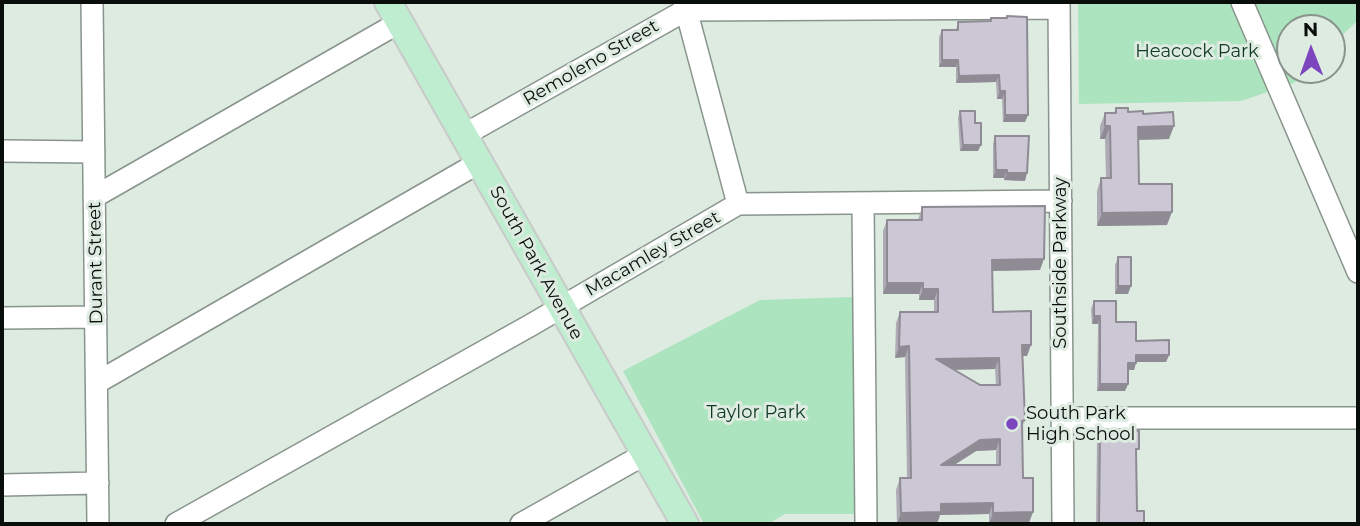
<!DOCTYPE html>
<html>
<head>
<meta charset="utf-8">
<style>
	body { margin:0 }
	#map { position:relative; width:1360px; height:526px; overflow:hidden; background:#ddebe1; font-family:Montserrat,sans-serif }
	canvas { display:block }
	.frame { position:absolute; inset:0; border:4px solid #0a0e0b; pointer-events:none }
	.north { position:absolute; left:1276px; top:14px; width:70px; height:70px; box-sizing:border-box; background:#ddebe1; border:2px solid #89938b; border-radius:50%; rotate:359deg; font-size:19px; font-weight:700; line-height:28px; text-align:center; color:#0a0e0b }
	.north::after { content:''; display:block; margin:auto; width:24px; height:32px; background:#7c47be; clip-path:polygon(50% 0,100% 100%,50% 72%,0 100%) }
</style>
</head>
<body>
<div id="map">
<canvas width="1360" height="526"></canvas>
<div class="frame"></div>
<div class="north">N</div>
</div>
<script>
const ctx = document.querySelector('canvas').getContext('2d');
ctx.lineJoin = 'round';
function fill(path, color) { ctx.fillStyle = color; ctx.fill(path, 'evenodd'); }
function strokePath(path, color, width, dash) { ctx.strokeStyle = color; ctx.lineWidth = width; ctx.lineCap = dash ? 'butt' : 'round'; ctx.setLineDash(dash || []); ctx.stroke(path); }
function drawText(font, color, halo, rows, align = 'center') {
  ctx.font = font + ' Montserrat,sans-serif'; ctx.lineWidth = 6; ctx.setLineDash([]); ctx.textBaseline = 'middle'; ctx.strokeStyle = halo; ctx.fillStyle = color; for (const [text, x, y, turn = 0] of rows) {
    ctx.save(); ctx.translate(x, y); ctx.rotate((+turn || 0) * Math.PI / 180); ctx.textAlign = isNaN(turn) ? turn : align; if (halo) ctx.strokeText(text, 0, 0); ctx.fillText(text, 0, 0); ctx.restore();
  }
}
const green = new Path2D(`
	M1078,2H1358V20L1332,45V28H1290V70H1307L1294,83L1241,101L1079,104Z
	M853,297L854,514H785L768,524H704L623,371L760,300Z`);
const minor = new Path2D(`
	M92,2L98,524
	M684,2L738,204
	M1059,2L1063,524
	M1242,2L1358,272
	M464,135L686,10L1059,8
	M2,151L94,152
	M94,197L400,22
	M863,203L866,524
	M2,318L96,317
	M98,382L480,162
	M1062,418H1358
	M2,485L98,483
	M176,524L531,325L738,204L1061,201
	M521,524L645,454`);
const major = new Path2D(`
	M388,2L685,524`);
const wall = new Path2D(`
	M1007,16L1028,115L1025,122H1003L1002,99H997L996,82L956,83V67H939V37L942,30H956L958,22L990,21L991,18H1006Z
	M1116,108L1143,114L1169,139L1138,140L1139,184L1167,225L1097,226V191L1101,178H1106L1105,139H1100V126L1105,113H1114Z
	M960,111L975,123L978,151H960L958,118Z
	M995,136L1025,181L1004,180V178H993V144Z
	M922,207L1040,270L992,271L993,312L1027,356H1022L1025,420L1022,427L1023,478L1029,523L989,524V514L940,515L937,524H897L896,490L900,478H907L905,357L895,358L896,323L900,312H934V300H919V294H883V231L887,220H918ZM995,369L996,385H980L955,370ZM996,450V465H954L976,451Z
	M1118,257L1128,294H1115V265Z
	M1094,301L1136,341L1169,355L1166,362H1136L1134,370H1128V384L1125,391H1097L1098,324H1092L1091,309Z
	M1100,431L1136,458L1137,511L1144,524H1096L1097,440Z`);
const shadedWall = new Path2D(`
	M942,60H958L956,67H939Z
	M999,75L996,82L956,83L959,76Z
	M1000,91H1005L1002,99H997Z
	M1005,115H1028L1025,122H1003Z
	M1105,126H1110L1105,139H1100Z
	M1174,126L1169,139L1133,140L1138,127Z
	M963,145H981L978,151H960Z
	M996,170H1007L1004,178H993Z
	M1007,173H1027L1025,181L1004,180Z
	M1172,212L1167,225L1097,226L1102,213Z
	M1044,259L1040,270L988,271L992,260Z
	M887,283H923L919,294H883Z
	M1118,286H1131L1128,294H1115Z
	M923,289H938L934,300H919Z
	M1094,316H1100L1098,324H1092Z
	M1022,345H1031L1027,356H1018Z
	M909,346L905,357L895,358L899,347Z
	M1136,355H1169L1166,362H1134Z
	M999,358L995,369L932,370L936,359Z
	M1128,363H1136L1134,370H1125Z
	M1100,384H1128L1125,391H1097Z
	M1000,439L996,450L976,451L937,476L941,465L980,440Z
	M993,503L989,514L940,515L937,524H897L901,513L941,504Z
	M1033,512L1029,523L989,524L993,513Z`);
const building = new Path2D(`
	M1007,16L1027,17L1028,115H1005V91H1000L999,75L959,76L958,60H942V30H958V22L991,21V18H1007Z
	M1116,108H1128V112L1143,111V114L1173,112L1174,126L1138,127L1139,184H1172V212L1102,213L1101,178H1111L1110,126H1105V113H1116Z
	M960,111H975V123H981V145H963Z
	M995,136H1029L1027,173H1007V170H996Z
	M1045,206L1044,259L992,260L993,312L1031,311V345H1022L1025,420L1022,421L1023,478H1033V512L993,513V503L941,504V512L901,513L900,478H911L909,346L899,347L900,312H938V289H923V283H887V220H922V207ZM999,358L1000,385H980L936,359ZM1000,439V465H941L980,440Z
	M1118,257H1131V286H1118Z
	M1094,301H1116V322H1136V341L1169,340V355H1136V363H1128V384H1100V316H1094Z
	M1127,429L1139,431V449H1136L1137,511H1144V524H1099L1100,431Z`);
const markers = [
	[1012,424,7,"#7c47be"]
];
const parkNames = [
	["Heacock Park",1197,52],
	["Taylor Park",756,413]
];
const streetNames = [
	["Remoleno Street",591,63,-30],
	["Macamley Street",653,254,-30],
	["Durant Street",96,263,-91],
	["South Park Avenue",536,263,61],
	["Southside Parkway",1061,263,-90]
];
const poiNames = [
	["South Park",1026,414],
	["High School",1026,435]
];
fill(green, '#ace4bf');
strokePath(minor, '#88948c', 24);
strokePath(major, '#c9cac9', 30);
strokePath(minor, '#fff', 21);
strokePath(major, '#bfedd0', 26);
fill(wall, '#afabb6');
fill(shadedWall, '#8e8b94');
fill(building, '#cbc7d4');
strokePath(building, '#8e8b94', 2);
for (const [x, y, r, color] of markers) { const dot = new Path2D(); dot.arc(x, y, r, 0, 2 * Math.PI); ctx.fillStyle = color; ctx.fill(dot); strokePath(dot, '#ddebe1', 2.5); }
drawText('18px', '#113a23', '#ddebe1', parkNames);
drawText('18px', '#0a0e0b', '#ddebe1', streetNames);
drawText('18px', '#0a0e0b', '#ddebe1', poiNames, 'left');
</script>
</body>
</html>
